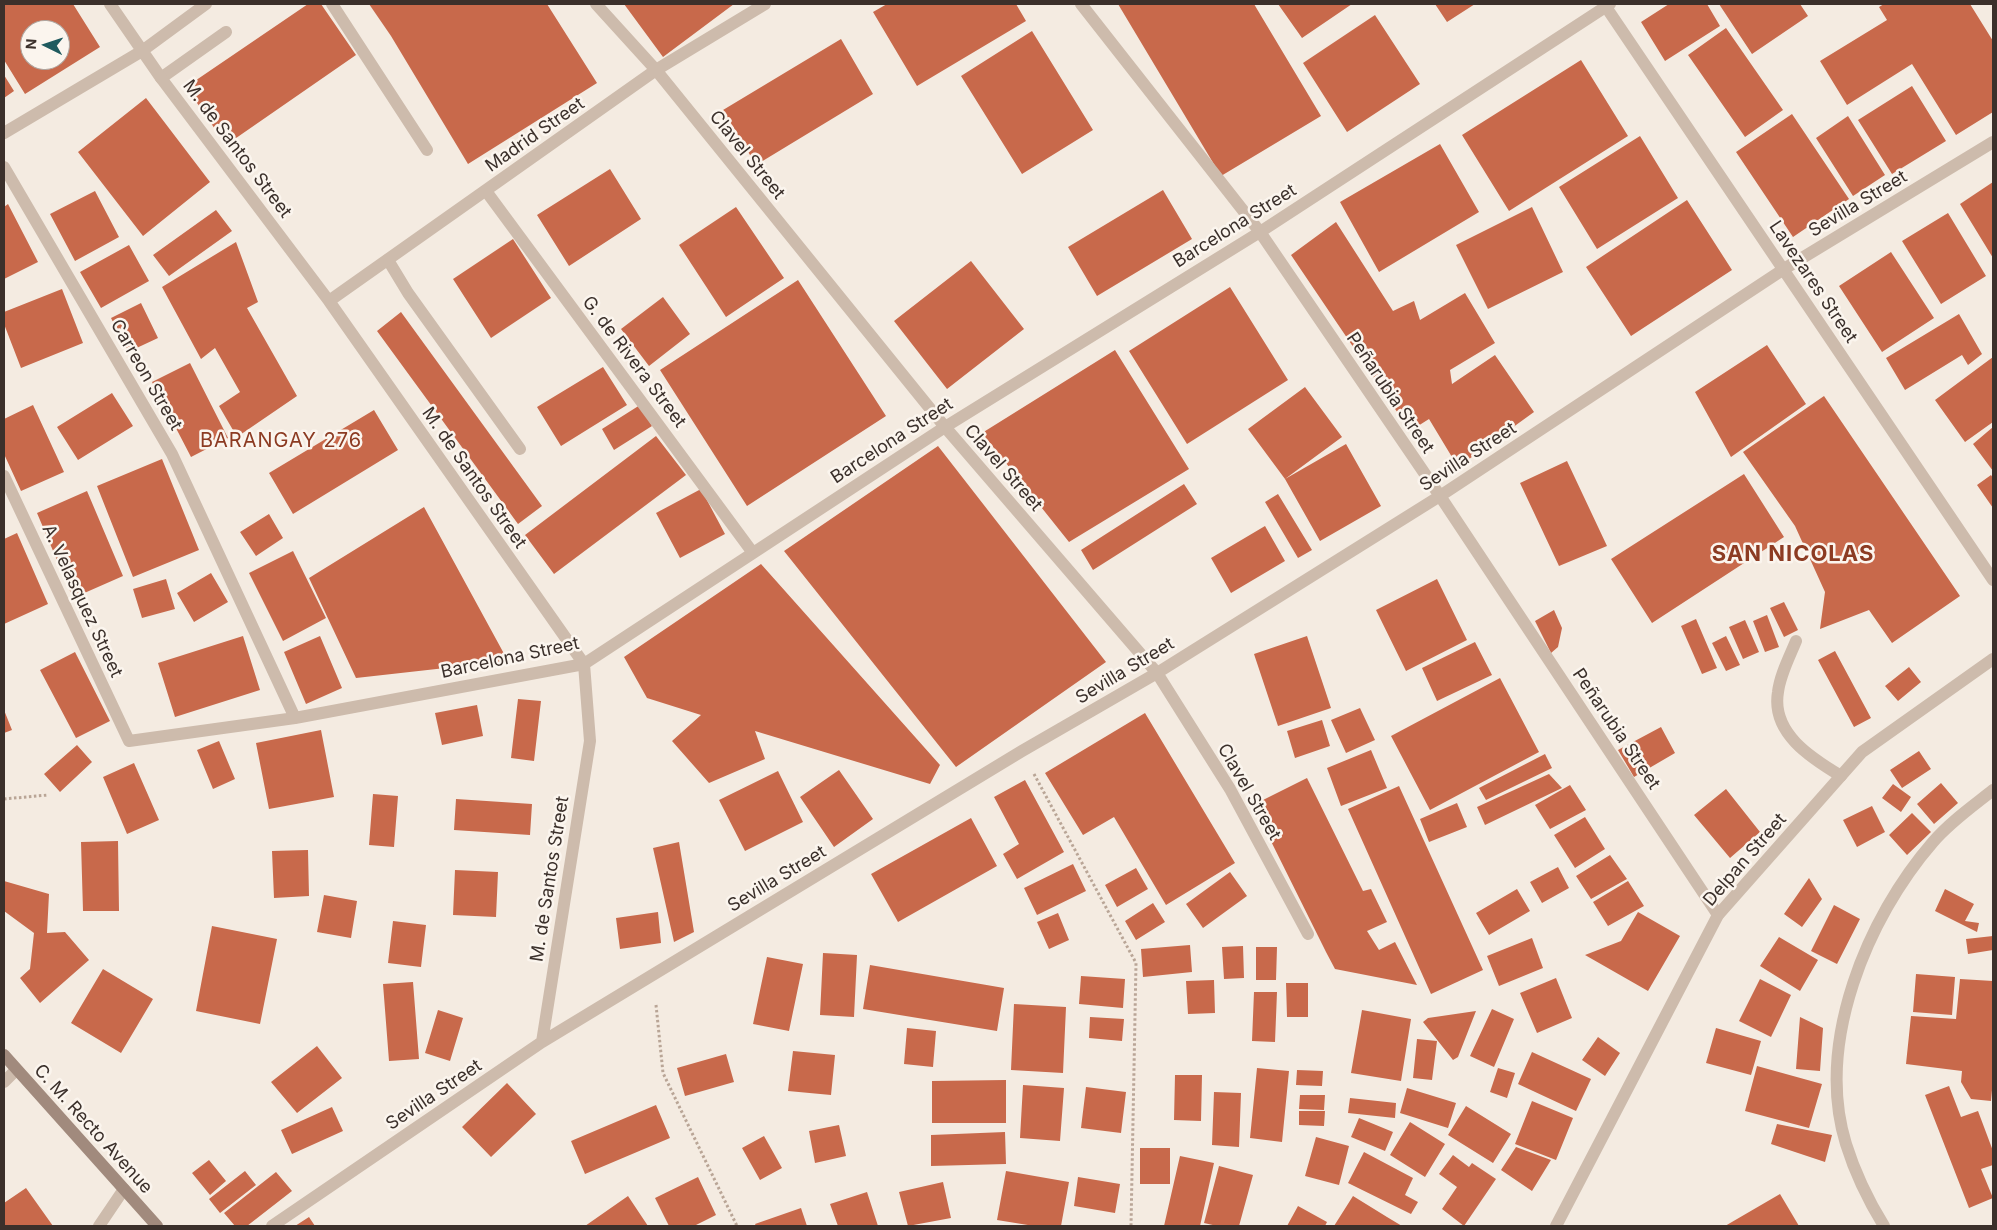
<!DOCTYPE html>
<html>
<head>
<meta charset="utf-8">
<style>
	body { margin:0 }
	#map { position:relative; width:1997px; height:1230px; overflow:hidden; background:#f4ebe1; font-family:Inter,sans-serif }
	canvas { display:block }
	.frame { position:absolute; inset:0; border:5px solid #3b302b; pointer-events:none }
	.north { position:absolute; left:20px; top:20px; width:50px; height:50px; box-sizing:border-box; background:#fbf5ee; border:1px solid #aea6a0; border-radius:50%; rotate:274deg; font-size:14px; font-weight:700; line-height:20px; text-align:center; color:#3b302b }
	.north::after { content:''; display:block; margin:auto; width:18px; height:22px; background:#1f5a5e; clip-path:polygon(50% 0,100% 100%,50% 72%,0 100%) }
</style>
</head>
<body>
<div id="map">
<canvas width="1997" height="1230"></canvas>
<div class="frame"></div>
<div class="north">N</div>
</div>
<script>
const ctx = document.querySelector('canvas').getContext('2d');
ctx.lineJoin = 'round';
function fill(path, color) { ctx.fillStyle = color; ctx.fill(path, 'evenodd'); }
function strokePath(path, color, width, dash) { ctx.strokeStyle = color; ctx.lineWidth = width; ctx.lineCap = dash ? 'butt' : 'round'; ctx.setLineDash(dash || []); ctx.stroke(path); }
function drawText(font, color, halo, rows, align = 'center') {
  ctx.font = font + ' Inter,sans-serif'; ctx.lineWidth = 5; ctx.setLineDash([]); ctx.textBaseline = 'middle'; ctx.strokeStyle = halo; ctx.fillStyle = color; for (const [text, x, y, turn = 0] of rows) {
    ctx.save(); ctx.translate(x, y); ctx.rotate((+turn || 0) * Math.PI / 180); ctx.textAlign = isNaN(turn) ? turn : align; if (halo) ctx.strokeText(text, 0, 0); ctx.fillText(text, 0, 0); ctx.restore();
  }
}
const building = new Path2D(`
	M4,4H73L100,47L25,94L4,60ZM30,30H60V60H30Z
	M308,4H321L356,55L226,145L186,87Z
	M369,4H547L597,83L468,164L391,36Z
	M624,4H734L663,57Z
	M887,4H1016L1026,21L917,86L873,12Z
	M1118,4H1254L1321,116L1221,176Z
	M1278,4H1352L1302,38Z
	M1435,4H1475L1447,22Z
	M1669,4H1707L1720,26L1665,61L1641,22Z
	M1719,4H1800L1808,16L1752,54Z
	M1884,4H1970L1993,41V112L1956,135L1912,64L1847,105L1820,61L1887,20L1879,7Z
	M1375,15L1420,84L1347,132L1303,63Z
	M1726,28L1783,110L1745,137L1688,55Z
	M1032,31L1093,130L1022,174L961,76Z
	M841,39L873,94L756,165L723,110Z
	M1581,60L1628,136L1509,211L1462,135Z
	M4,75L14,91L4,98Z
	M1912,86L1946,141L1892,174L1858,120Z
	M146,98L210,182L143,236L78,152Z
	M1792,114L1849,199L1793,237L1736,152Z
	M1848,116L1885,175L1853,196L1816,138Z
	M1640,136L1678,198L1597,249L1559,187Z
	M1440,144L1479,212L1379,272L1340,202Z
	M610,169L641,219L569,266L537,215Z
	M1993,182V258L1960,204Z
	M1163,190L1192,239L1097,296L1068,247Z
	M95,191L119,237L75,261L50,214Z
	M1687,200L1732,270L1631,336L1586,267Z
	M8,204L38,262L4,279V207Z
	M736,207L784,278L726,317L679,245Z
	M1532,207L1563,272L1488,309L1456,245Z
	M216,210L232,231L169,276L153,255Z
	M1948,213L1986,276L1941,304L1902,241Z
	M1336,222L1393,311L1414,301L1420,320L1465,293L1495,343L1450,370L1452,384L1495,355L1534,412L1458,467L1429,419L1410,431L1291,255Z
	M513,239L551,298L491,338L453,279Z
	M236,242L258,302L247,308L297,396L237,437L219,406L240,392L215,348L201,359L162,287Z
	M129,245L149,281L101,308L80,272Z
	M1891,252L1934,318L1882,352L1839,286Z
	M971,261L1024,329L947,389L894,321Z
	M798,280L886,416L747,506L660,370Z
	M1230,287L1288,380L1187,444L1129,351Z
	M62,289L83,343L21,368L4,324V312Z
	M663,297L690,334L649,366L621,329Z
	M141,303L158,338L128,352L111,318Z
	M401,312L542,506L518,524L377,331Z
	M1959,314L1982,354L1968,365L1962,355L1905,390L1886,358Z
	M1767,345L1806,404L1731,457L1695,392Z
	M1115,350L1189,469L1069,542L982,433Z
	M1993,357V422L1965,442L1935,400Z
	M190,363L228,438L191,457L152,382Z
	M603,367L627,405L561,446L537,407Z
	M1305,387L1342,437L1285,479L1248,429Z
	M112,393L133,426L78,460L57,427Z
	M1824,396L1960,596L1892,643L1869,610L1820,629L1825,592L1795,526L1743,452Z
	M33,405L64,472L21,491L4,454V419Z
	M640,405L652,426L614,450L602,429Z
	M374,410L398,450L293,514L269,473Z
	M1993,427V471L1973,444Z
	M656,436L686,475L554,574L525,535Z
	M1346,444L1381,506L1320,541L1285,479Z
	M938,446L1106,662L956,767L784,551Z
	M162,459L199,550L133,577L97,486Z
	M1567,461L1607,546L1559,566L1520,483Z
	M1744,474L1784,537L1652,623L1611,559Z
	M1991,475L1993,478V508L1977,485Z
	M1184,484L1197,504L1093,570L1081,550Z
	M701,489L725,534L680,558L656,513Z
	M87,491L123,576L73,598L37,513Z
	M1278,494L1312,550L1298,558L1265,502Z
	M424,507L508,661L356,678L309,578Z
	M269,514L283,538L256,556L240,532Z
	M1265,526L1285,561L1231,593L1211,558Z
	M17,533L48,604L4,624V539Z
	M293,551L326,618L283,641L249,573Z
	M761,564L940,765L930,784L755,731L765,759L709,783L672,741L701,715L647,698L624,657Z
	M211,573L228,602L194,622L177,593Z
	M166,579L175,609L142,618L133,589Z
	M1437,579L1467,640L1406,671L1376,610Z
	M1784,602L1798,630L1784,637L1770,608Z
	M1554,610L1562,628L1558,647L1551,653L1535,621Z
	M1767,615L1779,647L1765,652L1753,621Z
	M1696,619L1717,668L1702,674L1681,626Z
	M1745,620L1759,652L1743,659L1729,627Z
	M243,636L260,690L175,717L158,663Z
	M320,636L342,688L306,704L284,652Z
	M1307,636L1331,708L1278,726L1254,654Z
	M1726,636L1740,665L1726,671L1712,643Z
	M1475,642L1492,675L1437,701L1422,668Z
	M1835,651L1871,718L1854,727L1818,660Z
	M75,652L110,721L76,738L40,670Z
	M1909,667L1921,682L1898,701L1885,686Z
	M1500,678L1539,752L1430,810L1391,736Z
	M518,699L541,701L534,761L511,758Z
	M477,705L483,736L442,745L435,713Z
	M1360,708L1375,740L1346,753L1331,720Z
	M4,710L12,730L4,733Z
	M1145,713L1235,863L1166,905L1114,817L1083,835L1045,773Z
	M1322,720L1330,746L1295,758L1287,731Z
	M1661,727L1675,753L1634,777L1618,750Z
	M321,730L334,797L269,809L256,743Z
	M219,741L235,779L213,789L197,750Z
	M77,745L92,762L60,792L44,774Z
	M1371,750L1387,788L1341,806L1327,768Z
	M1919,751L1931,769L1902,788L1890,770Z
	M1545,754L1552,768L1486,800L1479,788Z
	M134,763L159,820L127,834L103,777Z
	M839,770L873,819L834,847L800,797Z
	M778,771L803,822L745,851L719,800Z
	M1549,774L1562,788L1485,825L1477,807Z
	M1307,778L1363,891L1371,889L1387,922L1367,931L1379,950L1395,942L1417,985L1335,969L1326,952L1253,805Z
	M1025,780L1064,852L1017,879L1003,854L1019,844L994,797Z
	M1941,783L1958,803L1934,824L1917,804Z
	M1893,784L1911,797L1901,812L1882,798Z
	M1570,785L1586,810L1550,829L1535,805Z
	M1399,786L1483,970L1431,994L1348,809Z
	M1726,789L1760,832L1730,858L1694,815Z
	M373,794L398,796L394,847L369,845Z
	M456,799L532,804L530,835L454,830Z
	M1457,803L1467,827L1429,842L1420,819Z
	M1872,806L1885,832L1857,847L1843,820Z
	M1912,813L1931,832L1907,855L1889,835Z
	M1585,817L1605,849L1575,868L1554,835Z
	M971,818L997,866L898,922L871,874Z
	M118,841L119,911H83L81,842Z
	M679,842L694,932L674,942L653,848Z
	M308,850L309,896L274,898L272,851Z
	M1610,855L1627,879L1591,899L1576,876Z
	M1073,864L1086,891L1037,915L1024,888Z
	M1558,867L1569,888L1542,903L1530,882Z
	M1136,868L1148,889L1117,907L1105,885Z
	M455,870L498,872L496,917L453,915Z
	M1230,872L1247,896L1203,928L1186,904Z
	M1809,878L1822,899L1802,927L1784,914Z
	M4,881L49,894L47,933L65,932L89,960L40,1003L20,978L30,969L34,933L4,911Z
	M1628,881L1644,906L1608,926L1593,902Z
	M1517,889L1530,911L1489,935L1476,913Z
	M1945,889L1974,904L1965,921L1979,923L1977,932L1935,911Z
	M324,895L357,901L351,938L317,932Z
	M1153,903L1165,922L1136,940L1125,921Z
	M1834,905L1860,919L1837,964L1811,951Z
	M658,912L661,943L620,949L616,918Z
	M1638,912L1680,936L1648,991L1585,955L1621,941Z
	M1058,913L1069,940L1049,949L1037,922Z
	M393,921L426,925L421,967L388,963Z
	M212,926L277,939L260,1024L196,1011Z
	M1993,936V950L1968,954L1966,939Z
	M1779,937L1818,960L1800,991L1760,966Z
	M1532,938L1543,968L1499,986L1487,956Z
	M1190,945L1192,972L1143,977L1141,949Z
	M1243,946L1244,978L1224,979L1222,947Z
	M1256,947H1277L1276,980H1256Z
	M823,953L857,955L854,1017L820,1015Z
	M767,957L803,964L789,1031L753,1024Z
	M870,965L1004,988L997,1031L863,1009Z
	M103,969L153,999L121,1053L71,1023Z
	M1916,974L1955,977L1952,1015L1913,1012Z
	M1081,976L1125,979L1123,1008L1079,1004Z
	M1556,978L1572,1018L1537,1033L1520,993Z
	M1760,979L1791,995L1771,1037L1739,1021Z
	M1960,979L1993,981V1079L1991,1101L1971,1099L1961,1082L1962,1071L1906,1064L1911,1016L1956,1019Z
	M1214,980L1215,1013L1188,1014L1186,981Z
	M413,982L419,1059L389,1061L383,984Z
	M1286,983H1308V1017H1287Z
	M1254,992H1277L1275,1042L1252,1041Z
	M1014,1004L1066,1007L1063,1073L1011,1070Z
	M1492,1009L1514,1019L1494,1067L1470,1056Z
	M438,1010L463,1018L450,1061L425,1053Z
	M1362,1010L1411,1019L1401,1081L1351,1073Z
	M1476,1011L1458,1057L1453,1060L1423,1022L1428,1018Z
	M1090,1017L1124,1019L1122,1041L1089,1038Z
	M1800,1017L1823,1028L1820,1071L1796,1069Z
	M907,1028L936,1031L933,1067L904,1064Z
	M1716,1028L1761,1041L1751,1075L1706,1063Z
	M1598,1037L1620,1053L1605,1076L1582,1060Z
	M1417,1039L1437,1041L1432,1080L1413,1078Z
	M317,1046L342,1078L297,1113L271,1082Z
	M793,1051L835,1055L831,1095L788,1091Z
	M1532,1052L1591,1079L1576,1111L1518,1084Z
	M726,1054L734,1082L685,1096L677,1068Z
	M1757,1066L1822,1084L1809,1128L1745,1111Z
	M1257,1068L1289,1071L1282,1142L1250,1138Z
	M1498,1068L1515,1073L1507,1098L1490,1092Z
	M1297,1070L1323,1071L1322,1086L1296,1085Z
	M1175,1075H1202L1201,1121L1174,1120Z
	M1006,1080V1123H932V1081Z
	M507,1083L536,1114L491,1157L462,1127Z
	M1023,1085L1064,1088L1060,1141L1020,1138Z
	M1949,1086L1961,1117L1978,1111L1993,1151V1165L1981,1169L1993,1198L1969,1208L1925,1095Z
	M1086,1087L1126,1092L1121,1133L1081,1128Z
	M1407,1088L1456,1103L1448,1128L1400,1113Z
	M1214,1092L1241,1093L1239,1147L1212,1145Z
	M1300,1095H1325L1324,1110L1299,1109Z
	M1350,1098L1396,1103L1395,1118L1348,1113Z
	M1532,1101L1573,1118L1556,1160L1515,1144Z
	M656,1105L670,1138L585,1174L571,1141Z
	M1466,1106L1511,1134L1493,1163L1448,1135Z
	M332,1107L343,1131L292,1154L281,1130Z
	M1299,1111H1325L1324,1126L1299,1125Z
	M1359,1118L1393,1132L1385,1151L1351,1137Z
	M1410,1122L1445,1144L1425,1177L1390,1155Z
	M1777,1124L1832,1135L1825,1162L1771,1144Z
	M839,1125L846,1156L815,1163L809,1131Z
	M1005,1132L1006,1164L931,1166V1135Z
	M764,1136L782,1168L760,1180L742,1148Z
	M1316,1137L1349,1146L1339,1185L1305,1176Z
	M1516,1147L1551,1160L1532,1191L1501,1170Z
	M1140,1148H1170V1184H1140Z
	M1364,1152L1413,1178L1405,1195L1418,1202L1411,1214L1348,1183Z
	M1453,1155L1469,1167L1472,1163L1496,1179L1464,1226L1442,1209L1457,1187L1439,1174Z
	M1180,1156L1214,1163L1200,1226H1164Z
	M209,1160L226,1181L210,1195L192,1173Z
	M1219,1166L1253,1175L1239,1226H1217L1204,1223Z
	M245,1171L256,1185L220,1213L209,1199Z
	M1006,1171L1069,1182L1061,1226H1034L997,1220Z
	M276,1172L292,1191L247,1226H235L224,1213Z
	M698,1177L716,1215L694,1226H669L655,1198Z
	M1078,1177L1120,1184L1115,1213L1074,1206Z
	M943,1182L951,1218L908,1226L899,1192Z
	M26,1188L53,1226H4V1203Z
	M867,1192L878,1226H838L830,1204Z
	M1780,1194L1799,1226H1725Z
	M628,1196L648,1226H585Z
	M1353,1196L1387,1217L1402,1226H1334Z
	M1298,1206L1327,1222L1325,1226H1287Z
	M801,1208L807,1226H756L755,1224Z
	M309,1217L315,1226H295Z`);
const path = new Path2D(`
	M1034,774L1136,963L1131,1226
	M4,799L48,795
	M656,1005L663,1073L737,1226`);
const service = new Path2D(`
	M332,4L427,150
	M161,78L226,32
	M388,260L408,293L520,449
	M1796,641C1789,658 1780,675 1778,692C1771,733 1811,758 1841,776
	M99,1226L124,1189`);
const pedestrian = new Path2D(`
	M4,1082L16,1070`);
const minor = new Path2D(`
	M110,4L161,78L329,301L584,664L590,741L542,1042
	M596,4L656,70L945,427L1157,673L1230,789L1308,934
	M1081,4L1260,232L1440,496L1718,915
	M4,133L142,51L206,4
	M4,167L172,454L295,718
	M486,191L753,553
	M329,301L656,70L765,4
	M4,476L129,741L295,718L584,664L945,427L1260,232L1610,4
	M272,1226L542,1042L1022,751L1157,673L1440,496L1784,269L1993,142`);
const tertiary = new Path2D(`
	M1604,4L1993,580
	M1556,1226L1718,915L1862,752L1993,659
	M1884,1226C1868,1200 1855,1173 1846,1144C1815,1043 1867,918 1933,842C1950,822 1973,806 1993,790`);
const secondary = new Path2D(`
	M4,1055L157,1226`);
const streetNames = [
	["Madrid Street",535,135,-35],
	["M. de Santos Street",237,149,53],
	["Clavel Street",747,155,51],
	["Sevilla Street",1858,204,-31],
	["Barcelona Street",1235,226,-32],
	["Lavezares Street",1813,282,56],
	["G. de Rivera Street",634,362,53],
	["Carreon Street",146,375,60],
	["Peñarubia Street",1390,393,56],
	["Barcelona Street",892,441,-33],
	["Sevilla Street",1468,457,-33],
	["Clavel Street",1003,468,49],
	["M. de Santos Street",474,478,55],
	["A. Velasquez Street",82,601,65],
	["Barcelona Street",510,658,-12],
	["Sevilla Street",1125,671,-31],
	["Peñarubia Street",1616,729,56],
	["Clavel Street",1249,792,60],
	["Delpan Street",1745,860,-49],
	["M. de Santos Street",550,879,-81],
	["Sevilla Street",777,879,-31],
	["Sevilla Street",434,1095,-34],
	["C. M. Recto Avenue",93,1129,48]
];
const quarterNames = [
	["BARANGAY 276",281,441]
];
const districtNames = [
	["SAN NICOLAS",1793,554]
];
fill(building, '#c8694b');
strokePath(path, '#b9a596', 3, [2.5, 2.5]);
strokePath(service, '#cdbbac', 12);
strokePath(pedestrian, '#cdbbac', 12);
strokePath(minor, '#cdbbac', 12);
strokePath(tertiary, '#cdbbac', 12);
strokePath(secondary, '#a18a7d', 12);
drawText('18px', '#3b302b', '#fbf5ee', streetNames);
ctx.letterSpacing = '1px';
drawText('20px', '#8c3b22', '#fbf5ee', quarterNames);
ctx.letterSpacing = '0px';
ctx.letterSpacing = '1px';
drawText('bold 22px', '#8c3b22', '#fbf5ee', districtNames);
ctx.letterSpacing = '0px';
</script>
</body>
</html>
